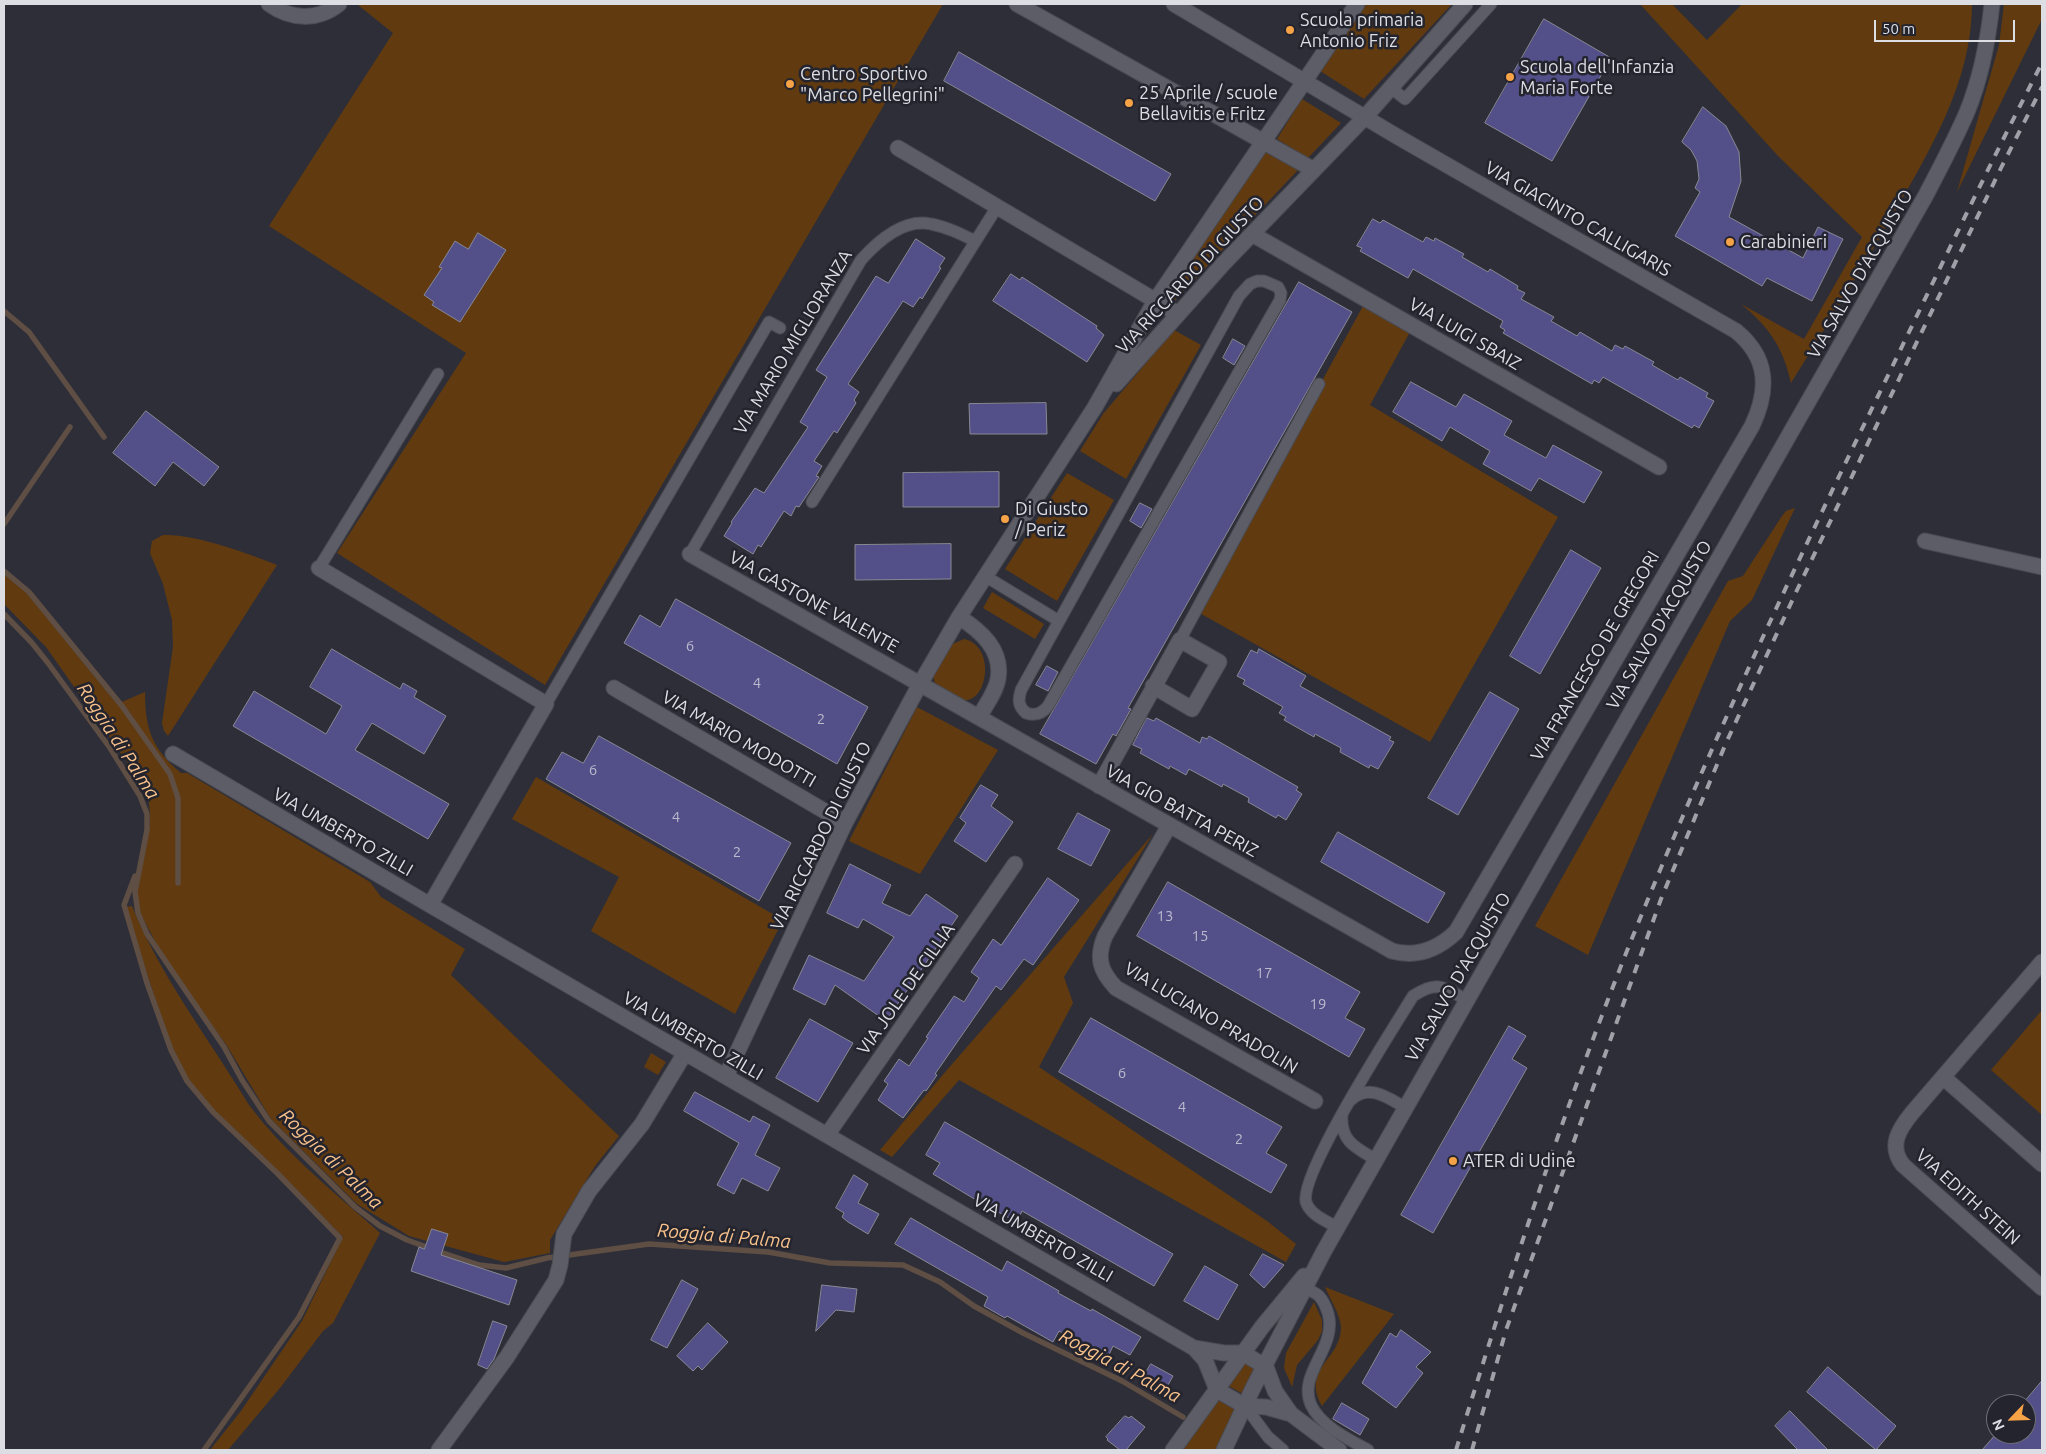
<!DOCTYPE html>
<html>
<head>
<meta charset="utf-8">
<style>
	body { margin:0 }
	#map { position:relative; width:2046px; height:1454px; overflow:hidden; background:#2e2e38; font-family:Ubuntu,sans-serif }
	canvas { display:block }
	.frame { position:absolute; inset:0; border:5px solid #dddde4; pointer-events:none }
	.north { position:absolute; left:1986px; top:1394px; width:50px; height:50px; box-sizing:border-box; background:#24242e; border:1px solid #6e6e77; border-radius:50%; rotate:246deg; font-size:14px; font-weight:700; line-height:20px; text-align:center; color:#dddde4 }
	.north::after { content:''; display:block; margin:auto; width:18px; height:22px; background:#f6a247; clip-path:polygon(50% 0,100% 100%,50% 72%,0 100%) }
	.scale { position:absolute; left:1874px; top:20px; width:141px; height:22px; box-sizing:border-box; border:2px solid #dddde4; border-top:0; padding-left:6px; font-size:15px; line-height:18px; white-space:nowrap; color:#dddde4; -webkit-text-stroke:4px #24242e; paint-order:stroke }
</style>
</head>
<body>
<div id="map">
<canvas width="2046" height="1454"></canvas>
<div class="frame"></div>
<div class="north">N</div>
<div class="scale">50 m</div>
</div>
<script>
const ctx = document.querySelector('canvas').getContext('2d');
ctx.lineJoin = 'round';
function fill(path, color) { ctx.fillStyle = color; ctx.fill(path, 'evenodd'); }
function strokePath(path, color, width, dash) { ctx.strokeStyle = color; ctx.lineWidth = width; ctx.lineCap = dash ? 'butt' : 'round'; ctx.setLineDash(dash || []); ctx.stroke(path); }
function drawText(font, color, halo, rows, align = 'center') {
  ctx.font = font + ' Ubuntu,sans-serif'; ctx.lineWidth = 5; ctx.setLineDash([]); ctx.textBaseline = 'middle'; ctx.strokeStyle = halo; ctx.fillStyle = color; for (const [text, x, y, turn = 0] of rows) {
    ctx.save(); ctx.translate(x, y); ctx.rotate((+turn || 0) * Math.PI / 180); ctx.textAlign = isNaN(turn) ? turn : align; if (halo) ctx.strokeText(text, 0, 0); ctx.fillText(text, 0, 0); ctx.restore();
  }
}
const green = new Path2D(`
	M359,4H943L545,685L337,553L466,353L269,226L393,33L358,5Z
	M1366,4H1452L1364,99L1317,69Z
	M1640,4H1672L1707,40L1742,4H1972C1972,82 1929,152 1891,218C1859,274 1825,328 1791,383C1783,347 1769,327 1741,304L1804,339L1862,237L1779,157Z
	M2004,4H2042V19L1957,192L1999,45Z
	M1302,99L1341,123L1308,158L1277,139Z
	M1265,152L1298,170L1175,300L1164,297Z
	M1363,306L1410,332L1370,405L1558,517L1430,742L1196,611Z
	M1174,330L1201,345L1126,479L1080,451L1103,414Z
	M1067,473L1114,500L1057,601L1005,569Z
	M1795,508L1752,600L1730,621L1588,955L1535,926L1728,581L1743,576L1782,516L1786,511Z
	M163,535C195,534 248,553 277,565L168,736L164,731L162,723L173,647L172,620L163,584L150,553L152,541Z
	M4,574L26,592L117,704L145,692C145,729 152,749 181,773H187L370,882L381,897L465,949L451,975L619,1136L595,1166L550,1240V1253L504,1262L409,1236L357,1204L271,1119L227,1046L163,956L140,913L136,892L149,831L150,815L148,792L46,647L4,604Z
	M992,592L1044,624L1035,639L983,608Z
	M964,639C997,646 988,706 961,700C953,698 943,689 935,684L933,675L950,645Z
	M917,707L998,750L920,874L849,841Z
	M536,777L783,920L735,1014L591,931L619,877L512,819Z
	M1153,834L1064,977L1073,1003L1039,1067L1267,1221L1296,1244L1286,1262L959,1080L892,1157L880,1150L946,1071Z
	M132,906C160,976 210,1040 249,1105C286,1154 334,1192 380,1233L333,1323L323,1331L280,1388L228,1450H210L241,1411L302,1321L343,1237L279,1172L215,1112L188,1080L172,1049L125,907Z
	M2042,1010V1115L1991,1070Z
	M651,1053L666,1062L658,1075L644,1067Z
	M1325,1287L1394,1314L1322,1406C1301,1368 1341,1360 1341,1327C1340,1314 1330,1299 1325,1287Z
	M1314,1302L1322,1320V1331L1318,1340L1297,1365L1292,1387L1284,1368L1286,1353Z
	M1244,1362L1256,1370L1243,1394L1229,1386Z
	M1219,1399L1235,1409L1215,1450H1181Z`);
const stream = new Path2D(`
	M4,311L29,332L104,437
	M4,524L70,427
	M4,571L29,592L122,706L170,774L178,798V883
	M4,614L32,643L48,663L110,748L140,796L147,814V830L135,892L138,913L147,934L224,1047L242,1080L269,1121L355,1207L380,1226L407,1240L443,1253L479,1265L506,1268L547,1258L649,1244L768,1252L830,1263L903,1265L940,1282L974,1306L1023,1333L1122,1381L1183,1417
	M135,876L124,905L147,983L171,1050L187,1081L213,1112L277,1173L340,1238L299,1317L204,1450`);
const building = new Path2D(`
	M1544,19L1611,58L1552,161L1485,123Z
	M959,52L1171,174L1155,201L944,81Z
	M1703,107L1726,126L1739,152L1741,181L1729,217L1803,258L1818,227L1843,239L1812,301L1767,278L1762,286L1675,236L1700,192L1695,188L1699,179L1697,161L1691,150L1682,142Z
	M1373,219L1380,223L1383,220L1423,242L1426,237L1434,241L1435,238L1464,254L1462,257L1488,272L1490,269L1518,286L1517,289L1525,293L1521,299L1554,317L1551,321L1577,336L1580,332L1612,351L1615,345L1623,349L1625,346L1654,362L1652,365L1678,380L1680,377L1708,393L1706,397L1714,401L1699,428L1694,425L1692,428L1603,377L1599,383L1594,380L1592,384L1503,333L1505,330L1500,327L1503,321L1413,269L1408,278L1360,251L1362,248L1357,246Z
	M478,233L506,250L460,322L432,305L434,302L424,295L442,268L439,267L455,241L468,249Z
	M916,239L945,258L939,267L941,268L922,299L920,297L913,307L903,301L848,384L859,392L854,400L856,403L837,433L834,431L814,461L822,466L816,476L819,477L799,507L796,506L791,516L784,511L761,547L758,545L753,554L724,536L732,523L731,522L755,488L764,493L808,427L800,422L827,377L816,370L876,276L888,283Z
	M1011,274L1020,280L1022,277L1097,326L1096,328L1104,335L1087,362L993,301Z
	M1299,282L1352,312L1128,708L1131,709L1116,736L1113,734L1096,764L1040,734Z
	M1233,339L1245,346L1234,365L1223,358Z
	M1411,382L1456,407L1464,394L1512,421L1504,435L1546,458L1553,445L1602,472L1584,503L1539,478L1531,491L1483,464L1490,451L1450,427L1442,441L1393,412Z
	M1046,403L1047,434H970L969,404Z
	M146,411L219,467L204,486L173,462L155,486L113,453Z
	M999,472V507H903V473Z
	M1140,503L1152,509L1141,528L1130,521Z
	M951,544V579L855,580V545Z
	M1571,550L1601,568L1540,674L1510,656Z
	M676,599L868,707L837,764L624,643L640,615L660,627Z
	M332,649L400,689L403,683L417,691L414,697L446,716L424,754L372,723L355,750L449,804L428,839L233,726L254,691L326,734L342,706L310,687Z
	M1259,649L1306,676L1300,686L1391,737L1389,740L1394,742L1378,769L1370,765L1369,768L1340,752L1341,748L1315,734L1314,737L1284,720L1286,717L1279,713L1283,707L1243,684L1245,680L1237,676L1251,650L1257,653Z
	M1047,666L1058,672L1048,691L1036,685Z
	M1490,692L1519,709L1458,815L1428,798Z
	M1147,718L1154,721L1156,718L1200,743L1202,737L1207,739L1209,736L1298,787L1296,790L1302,794L1286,820L1278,815L1276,818L1248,802L1249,798L1223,784L1222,787L1189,769L1186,775L1170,766L1169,769L1140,753L1142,749L1133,745Z
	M599,736L791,843L759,901L546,779L562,752L583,763Z
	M981,785L998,795L991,806L1013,822L986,862L954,841L966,823L960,818Z
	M1078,813L1110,830L1091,866L1058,849Z
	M1338,832L1445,893L1428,923L1321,862Z
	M850,864L891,885L882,903L910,916L926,894L958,916L886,1021L835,985L825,1005L793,989L809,955L864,981L894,937L863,919L858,928L827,913Z
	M1048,878L1079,900L1033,965L1024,959L1001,990L996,986L935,1074L937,1075L926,1091L924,1090L903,1118L878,1100L888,1084L884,1081L899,1059L909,1066L928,1038L926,1037L954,996L964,1002L979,978L971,972L993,939L1001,945Z
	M1168,882L1360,992L1345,1018L1365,1029L1349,1057L1137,936Z
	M1091,1018L1282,1127L1266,1153L1287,1165L1271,1193L1059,1072Z
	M810,1019L853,1043L818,1102L776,1078Z
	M1509,1026L1526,1036L1512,1059L1527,1068L1433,1233L1401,1215Z
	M695,1092L750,1122L753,1116L770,1125L755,1155L780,1168L768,1191L742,1178L734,1194L717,1185L739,1143L684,1111Z
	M945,1122L1173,1254L1154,1286L1022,1211L1017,1222L981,1203L933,1174L940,1163L926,1155Z
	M854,1175L868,1184L858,1203L879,1214L868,1234L848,1222L842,1217L844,1213L836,1208Z
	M911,1218L1002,1271L1007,1261L1059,1291L1058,1293L1091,1311L1092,1309L1141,1337L1130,1355L1113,1346L1107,1359L1059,1331L1053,1342L1007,1316L1005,1318L984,1306L988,1297L895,1244Z
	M432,1229L448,1234L441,1255L517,1280L509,1305L411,1271L419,1247L424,1249Z
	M1263,1254L1284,1265L1264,1288L1250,1275Z
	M1205,1266L1238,1285L1218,1320L1184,1301Z
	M682,1280L698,1289L667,1348L651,1340Z
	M822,1285L857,1289L854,1312L836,1310L816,1331Z
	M493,1321L507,1326L494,1359L487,1369L478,1365Z
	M708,1323L728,1342L702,1370L698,1366L693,1371L677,1356Z
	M1401,1330L1431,1352L1416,1367L1423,1373L1396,1408L1362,1383L1390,1333L1396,1337Z
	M1151,1364L1173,1376L1163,1394L1141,1381Z
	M1828,1367L1896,1426L1876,1450L1807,1392Z
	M2042,1381V1450H1982L1996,1434H2026V1400Z
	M1342,1403L1369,1419L1360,1435L1333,1419Z
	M1790,1411L1828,1450H1798L1775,1426Z
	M1125,1416L1129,1418L1131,1416L1145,1427L1126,1450H1120L1107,1440L1108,1439L1106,1437Z`);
const service = new Path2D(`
	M1391,88L1405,99L1491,4
	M1257,281H1264L1278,287L1281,293L1280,300L1048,706C1042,714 1035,716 1026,713C1018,706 1018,700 1021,690L1239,296L1250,284Z
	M812,502L997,207
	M690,554L861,260C878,241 904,218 931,224C947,227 961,234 975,241
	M319,568L438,374
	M985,576L1059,621
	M1180,640L1319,384
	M546,704L769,322L780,328
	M1351,1100C1369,1083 1388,1098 1406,1108
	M1342,1115C1340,1141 1356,1148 1375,1159
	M1338,1228C1327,1221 1310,1215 1306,1202C1299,1174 1394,1027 1413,996C1438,980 1442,987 1467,1000
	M1298,1285C1305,1289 1314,1291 1319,1296C1324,1301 1326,1307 1328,1313C1338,1348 1297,1373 1311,1405C1321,1426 1348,1439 1368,1450
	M1245,1406L1268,1437L1283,1450`);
const minor = new Path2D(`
	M269,4C291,20 318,21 339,4
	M1017,4L1314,170
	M898,148L1178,314
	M1252,234L1659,467
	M1116,384L1223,264L1365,117L1465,4
	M1925,541L2042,567
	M690,554L1392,951C1417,958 1438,949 1456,932L1752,426C1769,390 1769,358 1736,331L1398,137L1174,4
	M319,568L546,704L430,905
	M959,617C981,631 1003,650 998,679C996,692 985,706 979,717
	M614,688L845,823
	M173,754L430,905L1194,1348L1224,1353H1243L1266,1367L1275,1391L1291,1414L1339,1450
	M1099,786L1180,640L1219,662L1192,709L1153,686
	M1169,826L1105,936C1096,958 1100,971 1116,988L1315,1101
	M2042,962L1912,1113C1899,1129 1888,1146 1903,1165L2042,1288
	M726,1076L845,823L920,684L959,617L1095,407L1155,301L1357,4
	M1943,1077L2042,1164
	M827,1135L1015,864
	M1194,1348L1205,1360L1217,1390L1245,1406L1266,1407L1291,1414
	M439,1450L507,1357L556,1280L560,1265L564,1234L589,1191L642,1124L685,1053`);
const tertiary = new Path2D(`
	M1173,1450L1262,1327L1304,1276
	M1224,1450L1253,1388L1324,1251L1926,195C1940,168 1955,140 1967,112C1981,78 1988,41 1992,4`);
const rail = new Path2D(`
	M1456,1450C1514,1262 1575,1074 1651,892C1720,724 1798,560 1878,396C1932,285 1985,173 2042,63
	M1472,1450L1506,1330L1661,899L1726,743L1798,588L2001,168L2042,87`);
const markers = [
	[1290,30,5,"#f6a247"],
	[1510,77,5,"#f6a247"],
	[790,84,5,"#f6a247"],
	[1129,103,5,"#f6a247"],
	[1730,242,5,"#f6a247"],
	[1005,519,5,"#f6a247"],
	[1453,1161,5,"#f6a247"]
];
const numberNames = [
	["6",690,646],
	["4",757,683],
	["2",821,719],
	["6",593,770],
	["4",676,817],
	["2",737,852],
	["13",1165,916],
	["15",1200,936],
	["17",1264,973],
	["19",1318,1004],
	["6",1122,1073],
	["4",1182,1107],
	["2",1239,1139]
];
const poiNames = [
	["Scuola primaria",1300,20],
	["Antonio Friz",1300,41],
	["Scuola dell'Infanzia",1520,67],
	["Maria Forte",1520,88],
	["Centro Sportivo",800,74],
	["\"Marco Pellegrini\"",800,95],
	["25 Aprile / scuole",1139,93],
	["Bellavitis e Fritz",1139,114],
	["Carabinieri",1740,242],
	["Di Giusto",1015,509],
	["/ Periz",1015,530],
	["ATER di Udine",1463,1161]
];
const streetNames = [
	["VIA GIACINTO CALLIGARIS",1578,219,30],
	["VIA SALVO D'ACQUISTO",1860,274,-60],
	["VIA RICCARDO DI GIUSTO",1190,275,-47],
	["VIA LUIGI SBAIZ",1465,334,30],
	["VIA MARIO MIGLIORANZA",793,342,-59],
	["VIA GASTONE VALENTE",814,602,29],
	["VIA SALVO D'ACQUISTO",1659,625,-60],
	["VIA FRANCESCO DE GREGORI",1595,656,-60],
	["VIA MARIO MODOTTI",739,739,30],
	["VIA GIO BATTA PERIZ",1182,811,29],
	["VIA UMBERTO ZILLI",343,832,30],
	["VIA RICCARDO DI GIUSTO",821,836,-64],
	["VIA SALVO D'ACQUISTO",1458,977,-60],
	["VIA JOLE DE CILLIA",906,989,-55],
	["VIA LUCIANO PRADOLIN",1211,1018,31],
	["VIA UMBERTO ZILLI",693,1036,30],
	["VIA EDITH STEIN",1968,1197,42],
	["VIA UMBERTO ZILLI",1043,1238,30]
];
const waterNames = [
	["Roggia di Palma",118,741,57],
	["Roggia di Palma",331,1159,44],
	["Roggia di Palma",724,1236,5],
	["Roggia di Palma",1120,1366,28]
];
fill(green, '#613b0f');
strokePath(stream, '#5e4e44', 5.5);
fill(building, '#535089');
strokePath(building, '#888894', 1);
strokePath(service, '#4a4a52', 13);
strokePath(minor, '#4a4a52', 17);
strokePath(tertiary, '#4a4a52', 17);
strokePath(service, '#5d5d68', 11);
strokePath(minor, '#5d5d68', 15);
strokePath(tertiary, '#5d5d68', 15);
strokePath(rail, '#a0a0a8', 4, [9, 9]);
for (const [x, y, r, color] of markers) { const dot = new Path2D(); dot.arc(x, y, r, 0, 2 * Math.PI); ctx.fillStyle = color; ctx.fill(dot); strokePath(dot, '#24242e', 2); }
drawText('15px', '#babacd', null, numberNames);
drawText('18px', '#dddde4', '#24242e', poiNames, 'left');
drawText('18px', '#dddde4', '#24242e', streetNames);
drawText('italic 19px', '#fac28b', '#24242e', waterNames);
</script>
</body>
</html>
